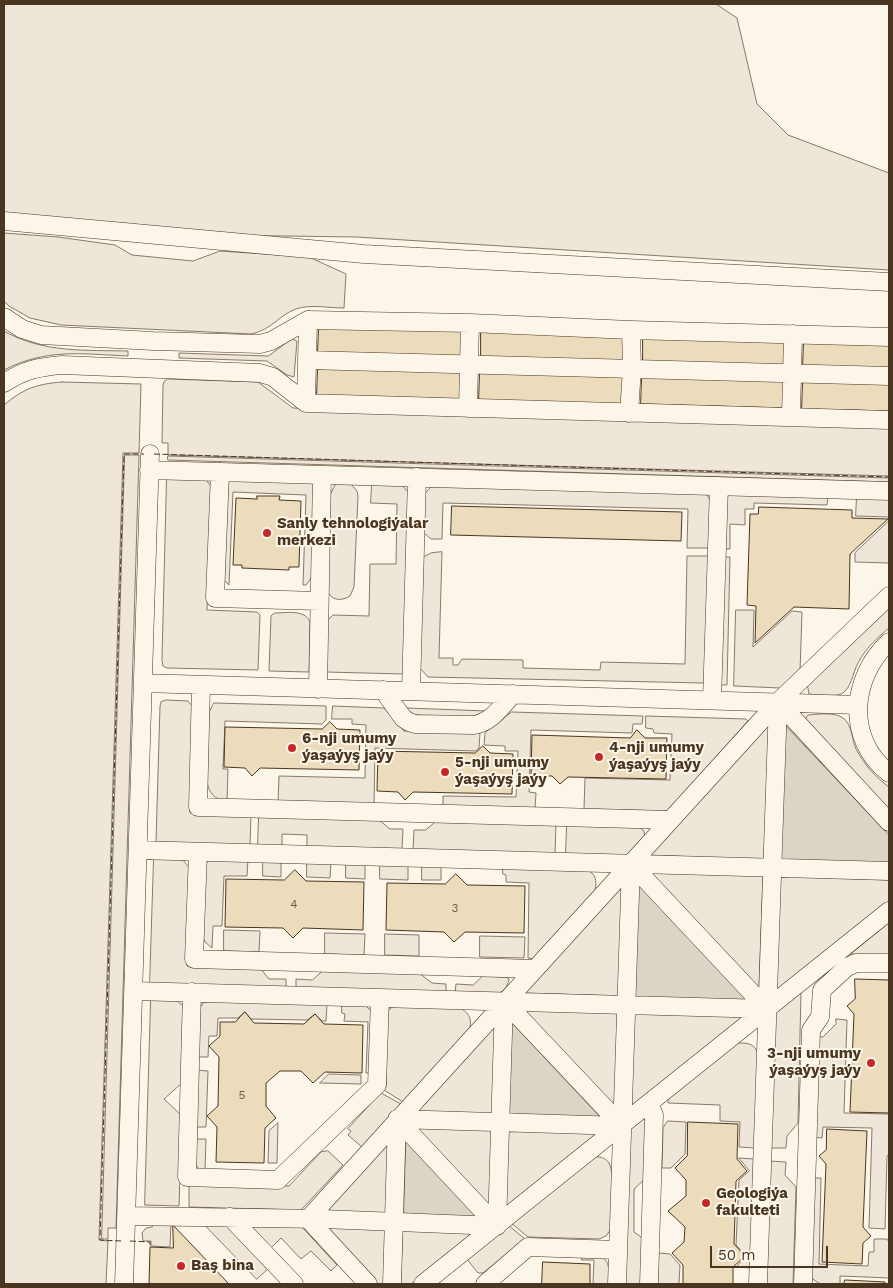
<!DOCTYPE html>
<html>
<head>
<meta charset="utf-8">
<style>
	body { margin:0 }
	#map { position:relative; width:893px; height:1288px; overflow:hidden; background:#fbf6e9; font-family:"Work Sans",sans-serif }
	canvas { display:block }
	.frame { position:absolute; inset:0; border:5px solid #4a3520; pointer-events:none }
	.scale { position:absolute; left:710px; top:1246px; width:118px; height:22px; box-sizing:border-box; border:2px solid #4a3520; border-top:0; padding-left:6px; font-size:15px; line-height:18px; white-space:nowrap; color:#4a3520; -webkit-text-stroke:4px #fbf6e9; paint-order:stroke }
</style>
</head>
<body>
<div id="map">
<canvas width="893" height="1288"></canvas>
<div class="frame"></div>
<div class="scale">50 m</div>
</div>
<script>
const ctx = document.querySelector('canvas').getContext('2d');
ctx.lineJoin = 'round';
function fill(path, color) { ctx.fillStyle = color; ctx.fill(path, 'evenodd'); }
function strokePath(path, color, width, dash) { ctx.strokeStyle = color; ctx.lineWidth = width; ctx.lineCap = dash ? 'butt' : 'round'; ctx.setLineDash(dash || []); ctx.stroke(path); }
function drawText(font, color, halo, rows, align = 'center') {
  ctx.font = font + ' "Work Sans",sans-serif'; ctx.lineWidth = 4; ctx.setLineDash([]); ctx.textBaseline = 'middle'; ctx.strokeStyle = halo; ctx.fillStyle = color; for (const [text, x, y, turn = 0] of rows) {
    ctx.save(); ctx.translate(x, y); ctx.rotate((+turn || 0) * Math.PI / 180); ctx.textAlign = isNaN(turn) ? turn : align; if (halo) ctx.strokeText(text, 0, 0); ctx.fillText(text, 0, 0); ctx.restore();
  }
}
const green = new Path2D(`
	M4,4H716L737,18L757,104L788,135L889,173V270L356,237L215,235L4,215Z
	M4,233L58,237L115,245L132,255L193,261L220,251L309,257L346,274L344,308C328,308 310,304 296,309C279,315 272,330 251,334L61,325L30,318L9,306L4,301Z
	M4,331C42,353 86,350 128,351V356C81,354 47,348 4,370Z
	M292,339L297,341L294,377L287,375L267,361L179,358V353L268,356Z
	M168,379L258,382L293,408L889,426V476L168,455V443H162L163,385L164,382Z
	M62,382L141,384L139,453H123L99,1240L108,1241L106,1284H4V405C23,389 36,384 62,382Z
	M125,455H139L116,1228H108V1239H102Z
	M168,456L889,478V482L168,460Z
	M167,476L206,479L211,487L207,610L257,612L260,615L258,670L167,668L163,666L162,661Z
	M231,480L312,483L315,487L312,577L306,585H303L306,495L233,492L229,585L223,579L228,484Z
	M339,482L350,483L357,491L358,496L354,587L350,596C340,602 332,600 327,591L330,495L335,485Z
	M372,483L402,485L408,492L404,674L326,672L327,621L333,615L369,616L370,564H396L397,504L371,503Z
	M432,486L706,494L709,498L710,503L709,548H687L688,509L443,503L442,539H431L424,533V495Z
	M730,495L828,496L827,505L754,503V509H745V525L730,524V549H723L726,498Z
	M857,496L889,497V517L856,516Z
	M889,521V563L855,562V553Z
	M442,552L439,658H453V665H458L462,659L523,660V668L600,670L601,662L685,664L687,556H709L706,679L703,683L428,677L420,668L423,557L431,553Z
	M723,557H730L727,685H722L720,679Z
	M889,606V628C877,638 865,649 858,663C853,672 851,690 841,694C833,697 818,695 809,694L807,683Z
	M736,610H754L753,647L792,611L802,612L800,672L780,688L734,686Z
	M275,613C286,613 305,609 310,622L309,672L269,671L271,616Z
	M166,700L188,701L193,707L190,813L251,815L250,845L156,842L160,706L161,702Z
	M214,703L326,706V720L322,724L225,721L223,769H228L227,801C214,799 209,794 207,781L209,713Z
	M333,706L384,708L404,731L480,733L479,748L476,751L375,748L374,806L278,803L279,776L365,778L366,725L352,724V719H332Z
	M407,708L487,711L478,717L415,715L408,711Z
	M512,712L643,716L642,724H633L632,733L531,730L529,792L536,793L535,809L443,806V796L516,797L518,751H505V746L484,745L485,733Z
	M808,715C817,714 835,712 843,718C852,724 852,740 856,749C864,764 875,777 889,787V812L805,721Z
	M646,716L746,719L748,721L668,811L584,809L585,778L670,780L672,734L654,733L653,729L646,728Z
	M769,722L764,860L648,855Z
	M259,816L378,819L390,829H403L402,849L307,847V835L282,834V846L258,845Z
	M437,821L556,825L555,854L413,850L414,830H425Z
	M567,825L639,827L644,831L645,838L626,856L566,854Z
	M154,857L182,859L188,866L190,871L187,966L260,968L269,979H286V988L150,984Z
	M213,859H248L247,876H224L222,926H213L212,948L205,942L203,937L205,866L207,862Z
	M263,860H281V877L263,876Z
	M307,861H331L330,878L307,877Z
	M346,862H365V879L346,878Z
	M380,862L408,863V880L380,879Z
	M422,863L441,864V880H422Z
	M503,865L586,869C596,874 597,880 595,891L535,959L528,958L529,883L506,882V875L503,874Z
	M650,871L763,875L759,987Z
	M779,876L889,880V901L774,993Z
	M623,883L619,996L523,993Z
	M889,923V956L851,954Z
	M224,930L260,931L259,952L224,951Z
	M325,933L365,934L364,955L325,954Z
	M385,934L419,935V956L385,955Z
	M480,936L525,937L524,958L480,957Z
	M324,970L419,973L432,983L446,984V993L296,988V979L312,980Z
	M483,976L506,977L509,979C508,984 506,989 501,992C494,995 464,993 455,993L456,984L473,985Z
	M801,992L798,1123L787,1136L786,1148H770L774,1013Z
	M151,1000H176L183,1006V1082L164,1099L182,1116L179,1206L145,1205Z
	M209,1001L327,1004L326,1021H322L315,1014L307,1020L251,1019L245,1012L238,1018H218L217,1036H209L208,1057H198L200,1008L203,1003Z
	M342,1004L366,1006L373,1013L371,1073H366L368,1022L344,1021L345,1014L342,1013Z
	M394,1006L458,1007C468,1012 472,1017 470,1028L403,1102L384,1090L386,1087L387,1018L389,1010Z
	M522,1008L618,1012L615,1106Z
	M634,1012L745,1017L630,1109Z
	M836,1019L847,1020L844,1113L889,1114V1154L887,1156L885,1229L869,1228L872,1128L823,1127L822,1138L811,1137L814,1037H823L836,1024Z
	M497,1021L493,1115L415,1112Z
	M740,1043C749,1043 754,1044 758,1053L755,1148L739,1147L740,1122L720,1121V1105L668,1103V1095L736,1044Z
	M197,1070L208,1071L206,1127H195Z
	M329,1074L361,1075V1084L320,1083Z
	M381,1093L401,1104L362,1147L348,1135L351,1131L348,1129Z
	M645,1119H646L644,1180L635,1188L634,1191V1232L641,1237L642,1240L641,1284H624L629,1131L640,1120Z
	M668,1121L686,1122L685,1154L671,1168H662L663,1128Z
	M278,1123L277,1163H268L269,1131Z
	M415,1126L493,1129L490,1206Z
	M508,1130L600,1133L505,1209Z
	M391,1138L388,1214L324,1211Z
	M195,1139H206L205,1170L199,1169L196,1165Z
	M328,1151L343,1165L301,1210L189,1207V1183L289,1186L321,1152Z
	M592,1157C598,1156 605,1157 609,1163C615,1172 611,1216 611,1229L606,1236L599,1239L528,1237L510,1222Z
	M739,1158L754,1159L751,1268L736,1267L746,1256L736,1245L739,1180L749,1171Z
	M769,1161L786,1162L785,1175L796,1187L793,1284H765Z
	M809,1178H821L819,1264L868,1266L869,1252H874V1239H887L889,1242V1278L840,1276V1284H820L807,1275Z
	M152,1222L171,1223L170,1247L151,1246V1241H143L142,1233L146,1228L152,1227Z
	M204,1224H228L269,1268L257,1279Z
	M507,1224L525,1239L483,1273H478L466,1258Z
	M249,1226L302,1227L337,1265L331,1271L311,1251L301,1259L281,1238L271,1248Z
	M324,1227L387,1229L385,1284H379Z
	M403,1230L476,1232L411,1284H401Z
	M582,1253C607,1256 610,1258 609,1284H593L594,1260H582Z
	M659,1253L670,1254L680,1265L679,1284H658Z`);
const water = new Path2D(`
	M785,725L889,835V865L780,860Z
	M639,884L749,1001L634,997Z
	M512,1023L602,1119L509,1115Z
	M406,1140L479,1217L404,1214Z`);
const building = new Path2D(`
	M319,325L464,329L463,357L318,353Z
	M481,330L625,334V362L481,358Z
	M643,334L786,338L785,366L643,362Z
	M804,339L889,341V369L803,367Z
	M318,367L463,371L462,399L317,395Z
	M480,371L624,376L623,404L479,400Z
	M642,376L785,380L784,408L641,404Z
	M803,381L889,383V411L802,409Z
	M257,496H280L279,500L301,501L299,567H289V570L242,568V565H233L236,498L257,499Z
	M452,506L682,512L681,541L451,535Z
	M759,507L852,510V518L888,519L850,554L849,609L794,607L755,643L756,606L747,605L750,514H758Z
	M330,722L337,729L360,730L359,770L260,768L252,776L245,768L224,767L225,727L322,729Z
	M637,730L645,738H667L666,779L568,777L560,784L552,776H531L532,735L630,738Z
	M483,746L490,753L513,754L512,794L413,792L405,800L398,792L377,791L378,751L475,753Z
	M295,870L306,881L364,882L363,930L303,928L293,938L283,928L225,927L226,879L284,880Z
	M456,874L467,885L525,886L524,933L465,932L454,942L444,932L386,930L387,883L445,884Z
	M855,979L889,980V1113L850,1112L854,1014L847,1006L855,999Z
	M245,1012L254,1023L304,1024L315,1014L324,1024L363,1025L362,1073L325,1072L313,1083L301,1071H280L266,1083V1106L276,1118L265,1128L264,1163L216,1162L217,1127L207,1116L218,1106L219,1057L209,1046L220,1036V1022H235Z
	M688,1122L738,1124L737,1159L747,1171L736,1181L734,1244L745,1256L733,1267V1284H683V1265L672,1253L684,1242L685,1227L668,1211L686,1196V1180L675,1168L687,1156Z
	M827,1129L867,1131L863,1227L871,1236L863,1243L862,1264L822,1262L826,1164L819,1156L826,1150Z
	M173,1225L229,1284H149L150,1247L173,1248Z
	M543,1262L590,1264V1284H542Z
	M845,1280L885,1282V1284H844Z`);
const minor = new Path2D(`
	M4,221L364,254L889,282
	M4,317L22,329L41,335L153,341L260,344L271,341L308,320L306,403L273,377L260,373L62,365C38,367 24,370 4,383
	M308,320L470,323L631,330L889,337
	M307,360L889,376
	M306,403L889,420
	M468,408L470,323
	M629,413L632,369L631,330
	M791,416L793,334
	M149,470L889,491
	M220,472L215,598L319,601
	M889,642C851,677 845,739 889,773
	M143,683L858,705
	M201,685L198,807L670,820
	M318,689L322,475
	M383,690L403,718L409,722L415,724L473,725C491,723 501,707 513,694
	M411,691L417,477
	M712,700L719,486
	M778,702L889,822
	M138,850L889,871
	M198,852L194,959L535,969
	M631,864L767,1009
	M134,991L767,1009
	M192,992L187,1177L278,1180L377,1085L380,998
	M504,1001L622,1126
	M397,1119L622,1126
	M397,1119L497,1226
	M127,1216L323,1219L497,1226
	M230,1217L294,1284
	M497,1226L504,1001
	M124,1284L150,454
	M368,1284L308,1219L778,702L889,596
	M392,1284L397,1119
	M423,1284L889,911
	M485,1284L528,1247L618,1250
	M617,1284L631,864
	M649,1284L654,1115L649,1103
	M758,1284L778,702
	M803,1284L811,1030L820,1017L822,990L847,967L856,963H889`);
const fence = new Path2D(`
	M154,454L889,477
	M121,1241L100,1240L124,454H144
	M130,1241L150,1242V1247`);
const markers = [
	[267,533,5,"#c62828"],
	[292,748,5,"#c62828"],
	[599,757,5,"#c62828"],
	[445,772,5,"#c62828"],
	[871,1063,5,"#c62828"],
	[706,1203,5,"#c62828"],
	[181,1266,5,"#c62828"]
];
const numberNames = [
	["4",294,904],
	["3",455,908],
	["5",242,1095]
];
const poiNames = [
	["Sanly tehnologiýalar",277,524],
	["merkezi",277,541],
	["6-nji umumy",302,739],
	["ýaşaýyş jaýy",302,756],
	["4-nji umumy",609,748],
	["ýaşaýyş jaýy",609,765],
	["5-nji umumy",455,763],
	["ýaşaýyş jaýy",455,780],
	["3-nji umumy",861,1054,"right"],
	["ýaşaýyş jaýy",861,1071,"right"],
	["Geologiýa",716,1194],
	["fakulteti",716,1211],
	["Baş bina",191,1266]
];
fill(green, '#ede6d9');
strokePath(green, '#887966', 1);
fill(water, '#dcd4c6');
strokePath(water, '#887966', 1);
fill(building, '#ecdcbc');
strokePath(building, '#4a3520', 1);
strokePath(minor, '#4a3520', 19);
strokePath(minor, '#fbf6e9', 18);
strokePath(fence, '#4a3520', 1, [6, 2.5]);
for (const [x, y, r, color] of markers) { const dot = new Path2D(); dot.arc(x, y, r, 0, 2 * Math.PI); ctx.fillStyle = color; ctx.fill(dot); strokePath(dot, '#fbf6e9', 2); }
drawText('12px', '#725f47', null, numberNames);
drawText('bold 15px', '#4a3520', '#fbf6e9', poiNames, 'left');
</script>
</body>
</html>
